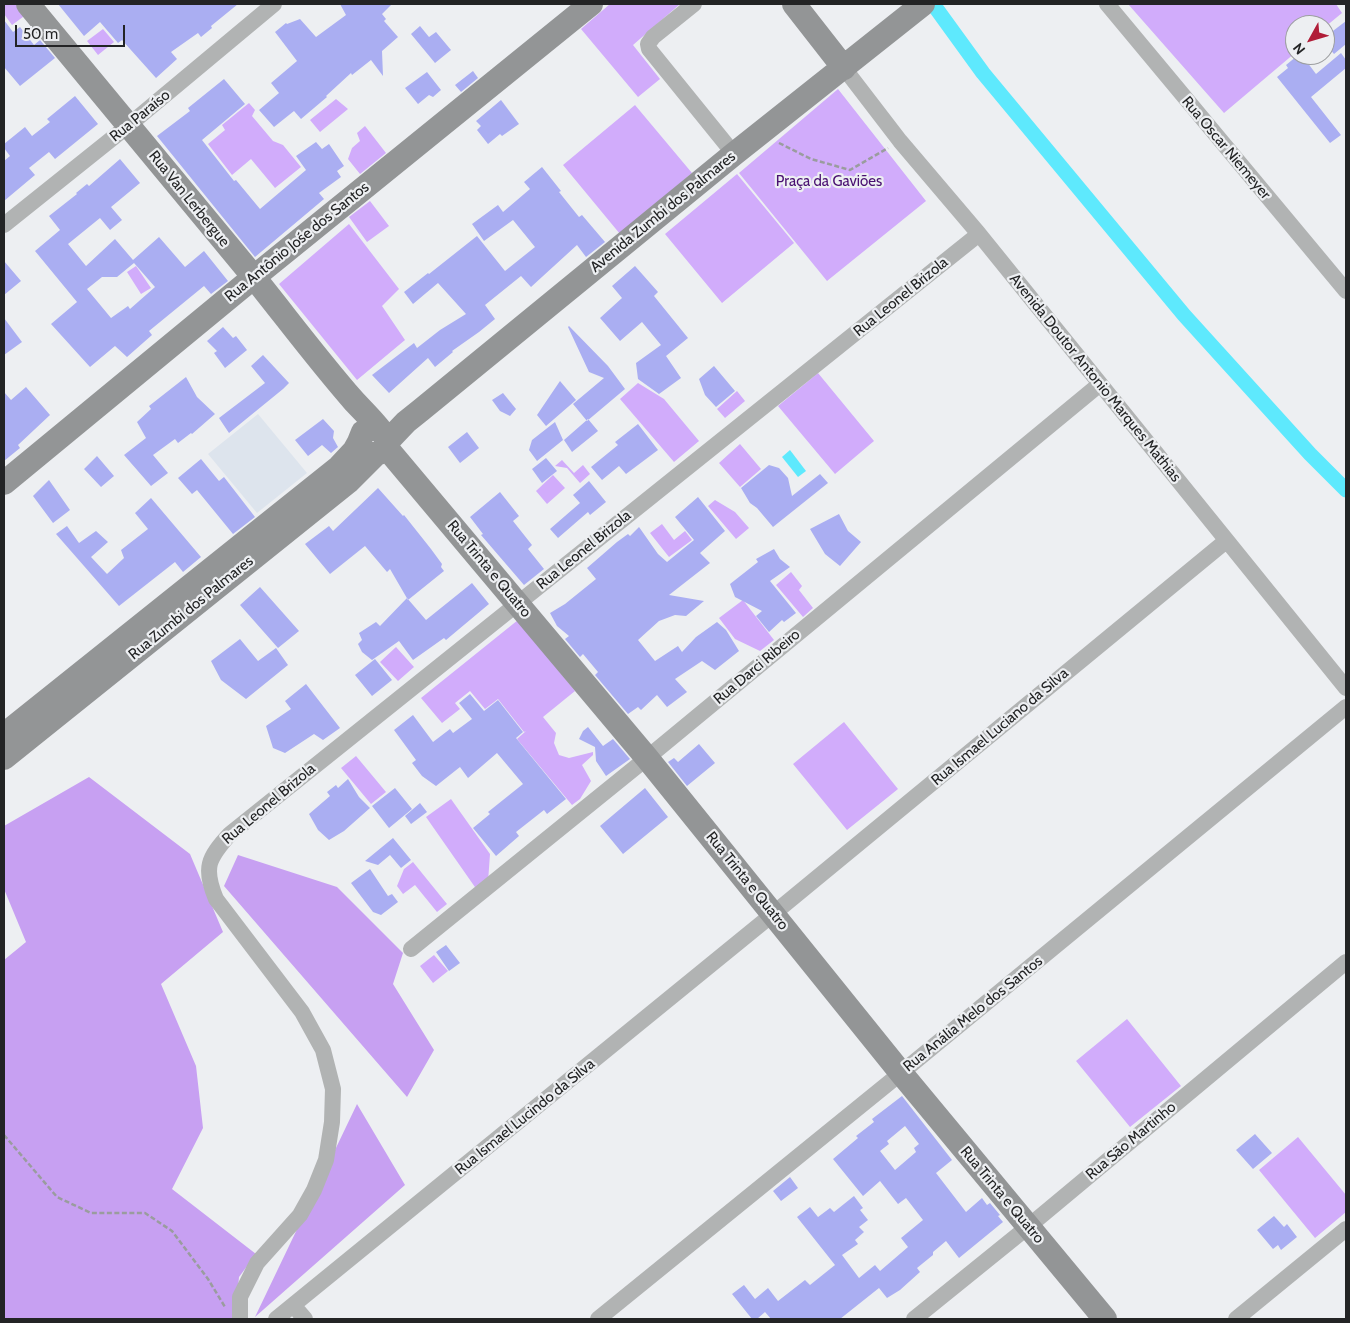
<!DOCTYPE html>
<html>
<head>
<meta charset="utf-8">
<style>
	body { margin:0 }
	#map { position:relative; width:1350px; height:1323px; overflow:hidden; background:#edeff2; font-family:Cabin,sans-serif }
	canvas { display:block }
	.frame { position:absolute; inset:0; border:5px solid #232425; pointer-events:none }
	.north { position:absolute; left:1285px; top:15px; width:50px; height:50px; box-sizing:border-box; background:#edeff2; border:1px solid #9c9ea0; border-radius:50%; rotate:231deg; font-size:14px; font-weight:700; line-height:20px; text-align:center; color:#232425 }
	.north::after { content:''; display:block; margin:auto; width:18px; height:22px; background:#b01d38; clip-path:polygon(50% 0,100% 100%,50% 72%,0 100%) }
	.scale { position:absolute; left:15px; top:25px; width:110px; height:22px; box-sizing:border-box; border:2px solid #232425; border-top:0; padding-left:6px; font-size:15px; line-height:18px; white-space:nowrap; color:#232425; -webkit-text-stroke:4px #edeff2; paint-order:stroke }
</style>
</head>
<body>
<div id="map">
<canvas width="1350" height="1323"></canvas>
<div class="frame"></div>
<div class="north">N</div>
<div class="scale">50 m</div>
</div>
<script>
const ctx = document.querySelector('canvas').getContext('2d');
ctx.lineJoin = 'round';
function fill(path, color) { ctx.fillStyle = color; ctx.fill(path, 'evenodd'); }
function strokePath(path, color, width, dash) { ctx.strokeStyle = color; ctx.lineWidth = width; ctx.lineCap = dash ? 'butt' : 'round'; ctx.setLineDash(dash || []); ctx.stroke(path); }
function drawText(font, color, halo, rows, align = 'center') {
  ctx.font = font + ' Cabin,sans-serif'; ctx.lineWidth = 4.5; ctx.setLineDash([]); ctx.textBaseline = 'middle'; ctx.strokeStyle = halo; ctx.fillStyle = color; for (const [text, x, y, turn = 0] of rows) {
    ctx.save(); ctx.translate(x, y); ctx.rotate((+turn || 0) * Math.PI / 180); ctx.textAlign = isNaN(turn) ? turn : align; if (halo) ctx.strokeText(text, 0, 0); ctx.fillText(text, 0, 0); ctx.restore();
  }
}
const built = new Path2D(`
	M258,414L307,473L257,513L208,454Z`);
const green = new Path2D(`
	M4,4H19L27,14L12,25L4,14Z
	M610,4H680L633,45L660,79L638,97L581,29Z
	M1128,4H1336L1342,13L1325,27V25H1295V53L1224,113Z
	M103,29L114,42L98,55L87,41Z
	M838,89L926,201L827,281L739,173Z
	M336,99L348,109L320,132L310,120Z
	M249,103L255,110L252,116L273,141L283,145L301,167L275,188L251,159L232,175L208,144L225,130L222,125Z
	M635,105L692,173L620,234L563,165Z
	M365,126L386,153L360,174L348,159L352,148L360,141L357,133Z
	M737,174L794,243L722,303L665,234Z
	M370,201L389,226L367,242L349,217Z
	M349,224L399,289L382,306L405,340L357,380L279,284Z
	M136,266L151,288L141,294L127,272Z
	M818,373L874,441L835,474L778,406Z
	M638,383L664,399L699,441L674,462L620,399Z
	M737,391L745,401L725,418L717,409Z
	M740,444L761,469L740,487L719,463Z
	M562,460L574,473L583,465L590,474L580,483L567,468L555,466Z
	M553,475L565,488L547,504L536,491Z
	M715,500L735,512L749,528L736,539L708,506Z
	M662,524L674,540L685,531L692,540L669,557L650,533Z
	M791,572L802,586L799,590L813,608L803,617L776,585Z
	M743,600L774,640L760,651L735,639L719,618Z
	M518,620L575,691L543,717L556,733L554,743L559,755L569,758L593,752V755L582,765L591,781L580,799L572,805L517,739L526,731L524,732L498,699L485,709L470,691L455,703L460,709L442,723L421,698Z
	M396,647L414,667L398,681L380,662Z
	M844,722L898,789L847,830L793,764Z
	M356,756L386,792L371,804L341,768Z
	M451,799L490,854L488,882L477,890L426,817Z
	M413,862L447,904L437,912L415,885L403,894L397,886L404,869Z
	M434,955L448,971L433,983L420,966Z
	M1127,1019L1181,1086L1130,1127L1076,1061Z
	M1298,1137L1346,1195V1212L1315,1238L1259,1170Z`);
const forest = new Path2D(`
	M89,777L190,854L223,932L161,984L196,1066L203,1128L172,1189L256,1254L239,1277L235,1319H4V960L26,942L4,889V826Z
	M238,855L337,887L403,953L393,984L434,1050L407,1097L224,886Z
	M357,1104L405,1185L255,1317Z`);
const water = new Path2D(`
	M790,450L806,471L798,477L782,457Z`);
const canal = new Path2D(`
	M933,4L983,73L1184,315L1310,454L1346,490`);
const building = new Path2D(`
	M58,4H238L211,26L212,28L201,37L198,33L171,52L177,59L156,78L122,40L118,43L100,22L84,36Z
	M340,4H392L382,14L386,19L384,21L398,37L382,51L383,76L371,60L352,75L351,73L326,96L327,97L301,119L294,111L274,127L259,110L279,93L271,83L297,61L275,32L286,23L287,24L300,19L316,37L346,15Z
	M4,20L13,32L20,27L34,45L40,40L55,58L20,86L4,67Z
	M1346,21V44L1334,54L1325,43V37Z
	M420,26L429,37L436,32L451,50L435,63L411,34Z
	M1341,53L1346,60V68L1311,97L1341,135L1330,143L1277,77L1288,68L1286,65L1297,56L1300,60L1304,58L1316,74Z
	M473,71L478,78L461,92L455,85Z
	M427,72L441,90L433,97L429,95L418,104L405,88Z
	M224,79L245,104L202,140L234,181L236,180L260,209L306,170L296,156L316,142L322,149L329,144L344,166L337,171L341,177L319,193L324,199L255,257L157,136L190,111L188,108Z
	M75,96L98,124L55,159L49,152L29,168L35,175L4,201V161L10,156L4,148V144L25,127L32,136L50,122L47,119Z
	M501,100L519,124L502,136L500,134L488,144L477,130L481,126L476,121Z
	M120,159L140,183L111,207L122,220L110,230L100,218L68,244L86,266L115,239L133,260L159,237L185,267L204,251L228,281L211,294L204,286L149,331L152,335L127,357L115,346L90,367L51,324L77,302L35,251L60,230L49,216L77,194L76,193L87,184L89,186ZM134,263L155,287L130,309L128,306L111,318L87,289L102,277H117Z
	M542,167L561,191L559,192L579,217L582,215L605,242L586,257L577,245L531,287L521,276L485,305L495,319L479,332L452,351L453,352L435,367L428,358L389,393L372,375L414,343L417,348L440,330L466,314L438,283L413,304L404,292L428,273L429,274L477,236L505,271L535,247L513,220L484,241L472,224L498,205L503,212L530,189L524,182Z
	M4,261L21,281L4,295Z
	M635,266L658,292L654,296L688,338L666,356L681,378L659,394L638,379L636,363L661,345L642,322L620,341L600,318L622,298L612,286Z
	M4,318L22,342L4,355Z
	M569,326L608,366L625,389L587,421L573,404L604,378L589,372L568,327Z
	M223,327L233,338L236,336L247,350L225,368L214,353L217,351L207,341Z
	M263,355L289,383L283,389L229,433L219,418L265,383L251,366Z
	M714,366L735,391L716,407L705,395L699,379Z
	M186,377L197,397L215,414L192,434L191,433L178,443L175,439L153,455L168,473L151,486L124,455L146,438L137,422L151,409L149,406Z
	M560,381L576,400L546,426L537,415Z
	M26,387L50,415L18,445L20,448L4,461V392L11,400Z
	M503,393L516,409L510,416L500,411L492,400Z
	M323,419L334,431L333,438L338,447L331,453L322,445L308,456L295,440Z
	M588,419L598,431L572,452L564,440Z
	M555,422L563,440L537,461L529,450L532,440Z
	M638,424L658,450L626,474L619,466L602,480L591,467L618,445L615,442Z
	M467,432L479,448L460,463L448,447Z
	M97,456L114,476L101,487L84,469Z
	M546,458L557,471L542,483L532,469Z
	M201,459L219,481L224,477L255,517L233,534L197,490L192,494L178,478Z
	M769,465L779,468L788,478L792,496L820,474L828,483L773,527L757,508L750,503L741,488Z
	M49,480L70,510L53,523L33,496Z
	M589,481L606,502L590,515L588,512L558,538L550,529L580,503L573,495Z
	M378,488L403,516L404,515L431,549L442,564L441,567L444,571L408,600L390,569L387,572L365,546L330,574L305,544L329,526L333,531Z
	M500,492L519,516L513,521L532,545L528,549L544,569L524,585L481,535L483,534L470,517Z
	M698,497L725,531L700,553L710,563L669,595L704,601L686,616L675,615L659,621L638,640L655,661L678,646L682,652L696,637L717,622L726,630L739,651L715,670L702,661L675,679L687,692L667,707L657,695L641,710L638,707L628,714L595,675L598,672L583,654L580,657L565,639L569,636L557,626L550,613L565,604L596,579L587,568L617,542L628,534L630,536L639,527L658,554L667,562L694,540L675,517Z
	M151,498L201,557L183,572L175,562L119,606L56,534L67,526L79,543L96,531L108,542L91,557L107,574L124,558L121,550L148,529L135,513Z
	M839,514L848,531L861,542L840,566L825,554L810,529Z
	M774,549L780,559L790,567L770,581L796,613L784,622L782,620L769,632L756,616L762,611L735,597L730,584L758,562L756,559Z
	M472,583L489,604L446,640L444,638L413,660L399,641L372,660L362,652L358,644L362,640L359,633L376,622L380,626L407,598L426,620Z
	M260,587L299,631L278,648L240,605Z
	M240,639L258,661L276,648L288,665L246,699L221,680L211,661Z
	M375,659L392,680L372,696L355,675Z
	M306,684L340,728L323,740L314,734L285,753L273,748L266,726L291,709L285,701Z
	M470,694L484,711L498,700L523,732L516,738L566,799L547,814L544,810L516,832L519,836L496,856L473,828L490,814L488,812L523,784L497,753L468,778L460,767L436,786L422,776L412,763L416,760L394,730L413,715L433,742L450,729L453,733L472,719L459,703Z
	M588,727L603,746L613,739L630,759L606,776L596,761L595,747L579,739L583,731Z
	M699,744L715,763L687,786L668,762L674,758L678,762Z
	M348,779L359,797L370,808L344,831L329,840L318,830L309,814L330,796L327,792L336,785L338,788Z
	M395,788L412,809L389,828L372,806Z
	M645,788L668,817L623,854L600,826Z
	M420,803L427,812L411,824L405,816Z
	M393,838L411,860L401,868L390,855L378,865L365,861Z
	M370,869L388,896L392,894L398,902L381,915L373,912L351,883Z
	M446,945L460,963L449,971L436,952Z
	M902,1096L952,1160L936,1173L966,1212L982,1198L987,1205L990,1203L1000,1215L998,1216L1003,1222L959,1258L946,1241L933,1252V1255L917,1268L920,1272L900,1290L887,1298L879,1288L840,1319H771L765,1312L757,1319H752L732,1294L744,1285L755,1299L768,1288L778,1301L805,1280L810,1285L835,1265L797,1217L810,1207L818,1217L830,1208L834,1212L854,1196L863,1208L860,1210L868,1220L859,1227L864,1232L855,1240L858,1244L842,1255L859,1278L875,1265L880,1271L908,1247L901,1238L923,1220L906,1198L898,1204L880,1181L863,1196L833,1159L858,1138L856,1136L874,1122L872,1119ZM905,1126L919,1144L914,1148L916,1152L895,1170L880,1151L889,1144L887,1141Z
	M1255,1134L1272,1153L1253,1169L1236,1150Z
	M790,1177L798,1188L781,1201L773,1191Z
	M1274,1216L1284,1227L1287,1224L1297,1237L1281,1250L1278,1245L1273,1249L1257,1230Z`);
const path = new Path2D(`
	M779,143L811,159L850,170L888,148
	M4,1135L57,1197L91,1213H145L172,1231L208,1279L225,1307`);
const street = new Path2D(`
	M694,4L653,37L648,44L649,49L734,154
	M1107,4L1346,291
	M844,68L900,141L979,234L1346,688
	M4,225L129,125L274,4
	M411,949L647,758L1100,384
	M293,1305L305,1319
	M240,1319V1297L257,1263L300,1215L314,1190L326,1160L332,1122L333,1089L323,1050L302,1012L216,899C203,868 208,858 230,834L979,234
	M276,1319L773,914L1226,541
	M598,1319L901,1073L1346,707
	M914,1319L1029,1226L1346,962
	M1236,1319L1346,1229`);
const secondary = new Path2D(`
	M28,4C103,94 178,185 253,276C286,317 318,360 353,400C359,407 382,429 385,437C391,455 365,462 359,442L363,432L371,428L379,430
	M794,4L844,68
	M386,443L406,422L421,410L734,154L923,4
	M385,446L647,758L901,1073L1105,1319
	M4,483L254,277L591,4
	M4,735L339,467L354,451L359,442
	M4,758L348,482L376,454`);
const streetNames = [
	["Rua Paraíso",140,116,-39],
	["Rua Oscar Niemeyer",1226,148,50],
	["Rua Van Lerbergue",189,199,51],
	["Avenida Zumbi dos Palmares",663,212,-39],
	["Rua Antônio Jośe dos Santos",297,242,-39],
	["Rua Leonel Brizola",901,297,-39],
	["Avenida Doutor Antonio Marques Mathias",1095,378,51],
	["Rua Leonel Brizola",584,550,-39],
	["Rua Trinta e Quatro",489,569,50],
	["Rua Zumbi dos Palmares",191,608,-39],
	["Rua Darci Ribeiro",757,667,-40],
	["Rua Ismael Luciano da Silva",1000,727,-40],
	["Rua Leonel Brizola",269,804,-40],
	["Rua Trinta e Quatro",747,881,51],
	["Rua Anália Melo dos Santos",973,1014,-39],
	["Rua Ismael Lucindo da Silva",525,1117,-39],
	["Rua São Martinho",1131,1141,-40],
	["Rua Trinta e Quatro",1002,1195,50]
];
const parkNames = [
	["Praça da Gaviões",829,182]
];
fill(built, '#dde4ed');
fill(green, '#d1acfb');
fill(forest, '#c7a0f2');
fill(water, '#5ee9fd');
strokePath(canal, '#5ee9fd', 15);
fill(building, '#aaaef2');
strokePath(path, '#9a9c9e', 2.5, [5, 2.5]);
strokePath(street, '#b1b3b3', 16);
strokePath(secondary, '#939596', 24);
drawText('15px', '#232425', '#edeff2', streetNames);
drawText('15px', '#491071', '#edeff2', parkNames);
</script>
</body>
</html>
